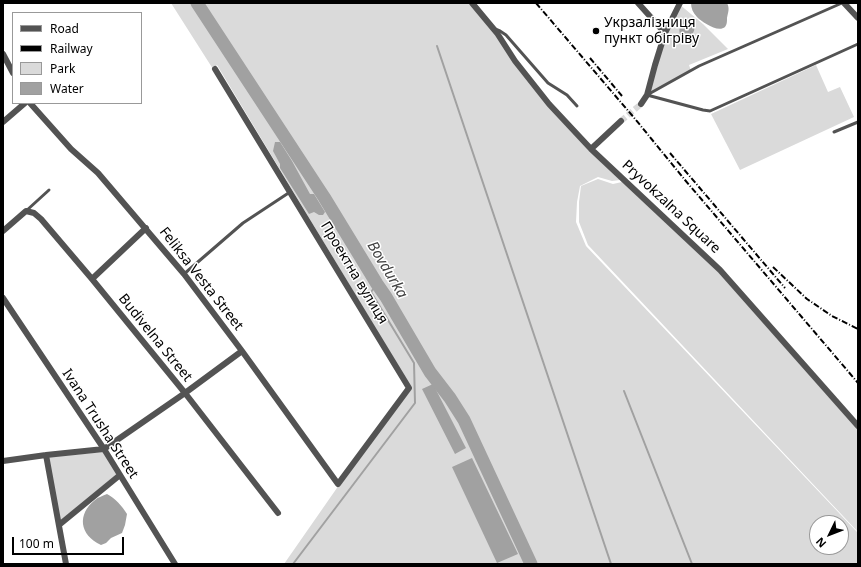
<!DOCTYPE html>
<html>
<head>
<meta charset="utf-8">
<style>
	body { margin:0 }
	#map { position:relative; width:861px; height:567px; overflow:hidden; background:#fff; font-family:"Noto Sans",sans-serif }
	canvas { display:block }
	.frame { position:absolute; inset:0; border:4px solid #000; pointer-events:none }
	.legend { position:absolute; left:12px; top:12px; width:130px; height:92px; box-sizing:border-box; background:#fff; border:1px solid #999; margin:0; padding:5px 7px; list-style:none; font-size:12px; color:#000 }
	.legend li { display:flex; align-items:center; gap:8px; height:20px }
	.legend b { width:20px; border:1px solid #999 }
	.north { position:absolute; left:809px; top:515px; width:40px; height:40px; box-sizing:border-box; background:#fff; border:1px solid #999; border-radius:50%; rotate:227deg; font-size:11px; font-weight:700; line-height:16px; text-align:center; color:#000 }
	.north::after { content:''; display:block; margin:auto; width:14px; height:18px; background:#000; clip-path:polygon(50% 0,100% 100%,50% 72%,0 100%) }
	.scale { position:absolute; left:12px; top:537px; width:112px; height:18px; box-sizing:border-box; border:2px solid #000; border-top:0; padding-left:5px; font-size:12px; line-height:14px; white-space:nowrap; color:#000; -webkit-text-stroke:3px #fff; paint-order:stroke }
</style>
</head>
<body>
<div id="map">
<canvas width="861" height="567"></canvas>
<div class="frame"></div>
<ul class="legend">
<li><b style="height:5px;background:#535353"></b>Road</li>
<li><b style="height:5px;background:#000"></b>Railway</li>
<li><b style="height:11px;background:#dadada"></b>Park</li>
<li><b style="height:11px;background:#a1a1a1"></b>Water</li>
</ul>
<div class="north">N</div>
<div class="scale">100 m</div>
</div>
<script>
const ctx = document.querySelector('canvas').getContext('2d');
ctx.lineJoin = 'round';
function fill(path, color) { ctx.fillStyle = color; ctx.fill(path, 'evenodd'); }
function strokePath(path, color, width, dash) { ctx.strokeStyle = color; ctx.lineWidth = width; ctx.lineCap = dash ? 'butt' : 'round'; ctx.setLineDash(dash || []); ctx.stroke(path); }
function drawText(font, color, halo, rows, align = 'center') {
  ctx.font = font + ' "Noto Sans",sans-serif'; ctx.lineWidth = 3; ctx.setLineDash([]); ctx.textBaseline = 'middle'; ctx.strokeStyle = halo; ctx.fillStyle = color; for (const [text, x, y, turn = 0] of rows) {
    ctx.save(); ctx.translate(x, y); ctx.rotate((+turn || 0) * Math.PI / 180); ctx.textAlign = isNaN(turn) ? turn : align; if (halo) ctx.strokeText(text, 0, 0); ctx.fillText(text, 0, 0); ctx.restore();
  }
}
const green = new Path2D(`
	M171,3H468L495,34L518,69L548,106L589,151L620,180L612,181L598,177L580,186L577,202L576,222L586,246L858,533V564H284L339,485L411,387L217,65L213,69ZM817,523H841V547H817Z
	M679,4L703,24L728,49L689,65L691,71L647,95L655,65Z
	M816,65L828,92L840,87L854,117L740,170L711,114Z
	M598,179L613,184L622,182L718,272L858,430V532L588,245L579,222V202L581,186Z
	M103,452L117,474L60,521L48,457Z`);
const water = new Path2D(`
	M691,3H727C730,9 728,12 727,18C727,22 727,24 725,27C718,33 702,22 697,17C693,13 691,8 691,3Z
	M685,18H688C696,27 697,30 688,39L683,40C677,32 679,24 685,18Z
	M275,142H280L292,161L310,194H314L325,212L323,215H319L314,212L309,214L280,168V164L273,151Z
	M433,384L466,448L455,454L422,389Z
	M472,458L518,554L497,563L452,467Z
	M107,494C115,498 122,506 127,514L125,525L122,533L111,538L106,543L101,545C79,535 77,514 95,500C98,497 103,496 107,494Z`);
const stream = new Path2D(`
	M437,46L611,564
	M624,391L692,564
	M293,564L415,403L414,363L371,292L377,284`);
const river = new Path2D(`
	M197,3L324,197L377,284L386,297L430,372L450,398L464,420L531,564`);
const streetTunnel = new Path2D(`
	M621,121L641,104`);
const lane = new Path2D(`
	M495,29L500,31L506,35L548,83L567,95L577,106
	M647,95L703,110L710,111L858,44
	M647,95L699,66L842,3
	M834,132L858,122
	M26,211L49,190
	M184,274L243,223L290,192`);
const street = new Path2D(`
	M472,3L497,33L515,61L549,104L591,149L720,270L858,426
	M638,3L665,33
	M844,3L858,18
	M3,54L13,73
	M30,103L71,149L98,173L184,274L242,351L338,484L409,388L215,69
	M641,104L647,95L655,65L665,33L680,3
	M3,122L25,103
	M591,149L621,121
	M3,231L26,211L34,213L41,219L92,279L185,393L278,513
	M92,279L146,228
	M3,298L104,449L175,564
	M46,455L66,564
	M3,461L46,455L104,449L185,393L242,351
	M59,525L120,475`);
const rail = new Path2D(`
	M536,3L636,120L685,180L858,383
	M590,58L622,96
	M670,153L785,288
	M773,267L807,299L832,316L858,329`);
const markers = [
	[596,31,4,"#000"]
];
const poiNames = [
	["Укрзалізниця",604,23],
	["пункт обігріву",604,39]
];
const streetNames = [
	["Pryvokzalna Square",671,207,43],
	["Проектна вулиця",354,273,59],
	["Feliksa Vesta Street",201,279,52],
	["Budivelna Street",155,338,51],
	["Ivana Trusha Street",100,424,57]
];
const waterNames = [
	["Bovdurka",387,270,59]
];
fill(green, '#dadada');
fill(water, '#a1a1a1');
strokePath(stream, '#a1a1a1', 2);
strokePath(river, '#a1a1a1', 13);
strokePath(streetTunnel, '#d9d9d9', 6, [6, 3]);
strokePath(lane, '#535353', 3);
strokePath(street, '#535353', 6);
strokePath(rail, '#000', 2, [6, 2, 1, 2]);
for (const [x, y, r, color] of markers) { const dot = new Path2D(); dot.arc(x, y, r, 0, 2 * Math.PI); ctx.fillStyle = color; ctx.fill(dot); strokePath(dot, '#fff', 1.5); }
drawText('14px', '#000', '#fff', poiNames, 'left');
drawText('14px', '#000', '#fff', streetNames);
drawText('italic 15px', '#424242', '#fff', waterNames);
</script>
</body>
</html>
